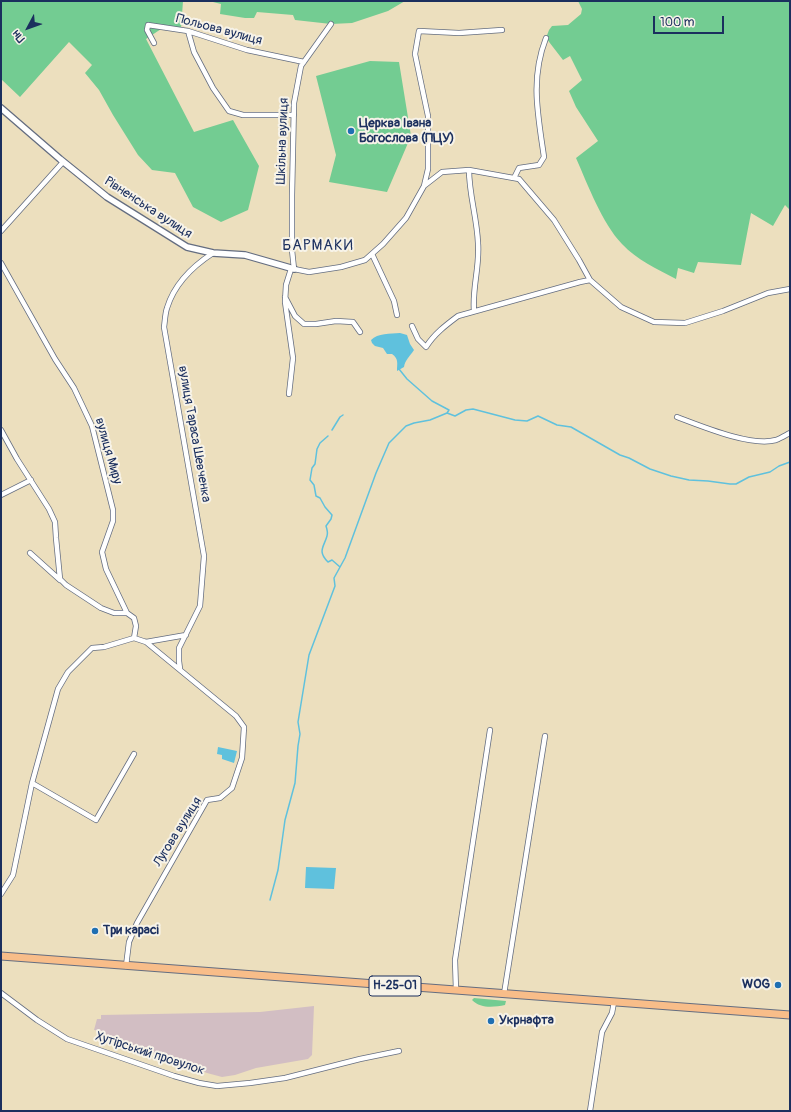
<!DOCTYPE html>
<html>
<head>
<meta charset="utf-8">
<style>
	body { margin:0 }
	#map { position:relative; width:791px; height:1112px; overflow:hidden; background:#ecdfbe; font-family:Pangolin,sans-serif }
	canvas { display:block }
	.frame { position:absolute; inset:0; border:2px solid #1b2f5e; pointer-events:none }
	.north { position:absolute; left:8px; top:8px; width:40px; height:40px; -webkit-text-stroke:3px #f7f3e8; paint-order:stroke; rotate:229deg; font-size:11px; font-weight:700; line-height:16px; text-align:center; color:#1b2f5e }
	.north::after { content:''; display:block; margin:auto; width:14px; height:18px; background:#1b2f5e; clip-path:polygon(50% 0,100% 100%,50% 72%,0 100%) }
	.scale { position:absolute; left:653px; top:16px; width:71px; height:18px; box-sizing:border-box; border:2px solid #1b2f5e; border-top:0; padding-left:5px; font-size:12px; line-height:14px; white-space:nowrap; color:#1b2f5e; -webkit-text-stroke:3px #f7f3e8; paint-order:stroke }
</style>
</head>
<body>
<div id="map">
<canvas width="791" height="1112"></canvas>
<div class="frame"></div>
<div class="north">Пн</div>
<div class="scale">100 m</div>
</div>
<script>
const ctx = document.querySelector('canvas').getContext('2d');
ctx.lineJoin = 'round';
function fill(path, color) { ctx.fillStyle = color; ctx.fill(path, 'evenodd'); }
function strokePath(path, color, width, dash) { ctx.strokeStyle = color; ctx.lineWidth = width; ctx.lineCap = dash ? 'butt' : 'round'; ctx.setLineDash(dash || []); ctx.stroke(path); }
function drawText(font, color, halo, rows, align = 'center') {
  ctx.font = font + ' Pangolin,sans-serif'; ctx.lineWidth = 4; ctx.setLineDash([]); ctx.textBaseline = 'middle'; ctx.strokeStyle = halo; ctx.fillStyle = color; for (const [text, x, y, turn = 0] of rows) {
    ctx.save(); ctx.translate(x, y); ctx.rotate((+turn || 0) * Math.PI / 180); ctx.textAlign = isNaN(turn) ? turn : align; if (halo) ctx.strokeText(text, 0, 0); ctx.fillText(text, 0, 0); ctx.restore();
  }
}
const industrial = new Path2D(`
	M314,1006L312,1055L308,1059L256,1068L235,1075L222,1077L207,1073L148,1051L115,1040L113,1045L99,1040L100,1036L98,1035L99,1031L94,1030L97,1019H101V1015L260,1012Z`);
const green = new Path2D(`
	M1,1H183L181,29L167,25L146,39L194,132L233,120L259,166L248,210L221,222L193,207L175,173L152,170L138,155L113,115L99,90L85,73L92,65L69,42L20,97L1,79Z
	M209,1H405L388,11L352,23L331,24L295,20L293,15L257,12L254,18H245L220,14L221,4Z
	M578,1H790V210L785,205L773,226L751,213L741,265L698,262L694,273L678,268L676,279C657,269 637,260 622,244C602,223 588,185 576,158L598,141L576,107L569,91L582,80L570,56L563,60L546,38L549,30L552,26L568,25L581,14L582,9Z
	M370,61L399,62L411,136L387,192L329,182L336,155L316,76Z
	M474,998L506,1001L505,1005C494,1007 481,1009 472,1000Z`);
const water = new Path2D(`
	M400,333L407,335L410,344L414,350C410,356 405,360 404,367L397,371C397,363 399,359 392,354H387L383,348L375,346L372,343L371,340C378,333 390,334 400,333Z
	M218,747L237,751L234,763L222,759V755L217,754Z
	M306,867L336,868L334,889L305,888Z`);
const stream = new Path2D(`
	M399,369L407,379L432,401L449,410L447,413
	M332,430L340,417L343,415
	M328,436L320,443L317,449L315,464L312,468L310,480L314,485L316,496L320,498L325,507L332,515L331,519L326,526C327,529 328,533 327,536C324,547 317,551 328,562L332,560L340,567
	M270,900L278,870L285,820L295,783L298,746L300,734L298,722L309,655L335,586L334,578L345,558L376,473L389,443L406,426L414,423L430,420L447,413L455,416L466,410L473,409L515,420L527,421L538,416L557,425L571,427L620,455L629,458L650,469L671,476L689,480L708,481L730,484H736L749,477L770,472L779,466L790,462`);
const minor = new Path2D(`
	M331,24L301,66L294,103L292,195V250L294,269L309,272L341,267L365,260L383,244L406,218L424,186L442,172L469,170L519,179L554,220L579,260L590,280L621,307L654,322L685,323L723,311L768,293L790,289
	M188,31L194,52L213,88L229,111L243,115H294
	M154,43L147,30L148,25L188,31L247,50L304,62
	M469,170C469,194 477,218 478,243C480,266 472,288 474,311
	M514,178L519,168L539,165L544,157C538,115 530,79 546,38
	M424,186L428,169V116L415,54L419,31L459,33L502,30
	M1,231L63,162
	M372,254L394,301L397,315
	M1,263L55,359L74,388L92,426L113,510V521L102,552L106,569L127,613
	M285,297L295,316L304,324H316L336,321L353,322L360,332
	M412,326L418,339L426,347C434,334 446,325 458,316L580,282L590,280
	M289,394L293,358L285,302L286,285L291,269
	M677,417C701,426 751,447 776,440C781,438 786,435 790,433
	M1,430L17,459L49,509L55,522L56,538L60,579L66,585L101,608L114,613H127L134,618L136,626L134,638
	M1,495L31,480
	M30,553L60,580
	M180,669L179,661V648L200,606L204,556L164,327C165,321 165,314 167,308C174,285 193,266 213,253
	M32,783L96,820L134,754
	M1,894L13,875L32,783L58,689L68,672L92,648L104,647L134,638L146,642L186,635
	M126,966L129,942L137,923L207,800L220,798L232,788L242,758L244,727L236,716L146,642
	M456,990L455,960L490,730
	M1,993L37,1020L67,1039L174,1076L199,1083L217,1086L250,1083L285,1078L360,1059L399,1051
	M504,994L545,736
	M590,1111L602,1032L612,1013L614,1002`);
const tertiary = new Path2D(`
	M1,108L60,159L107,197L187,247L213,253L245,255L294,269`);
const primary = new Path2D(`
	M1,956L790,1015`);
const markers = [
	[351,131,4,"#1f6fb2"],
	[95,931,4,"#1f6fb2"],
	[778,985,4,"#1f6fb2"],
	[491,1021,4,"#1f6fb2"]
];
const shields = [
	[395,986,52]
];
const shieldNames = [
	["Н-25-01",395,986]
];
const streetNames = [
	["Польова вулиця",219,30,15],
	["Шкільна вулиця",283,141,-88],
	["Рівненська вулиця",148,208,33],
	["вулиця Тараса Шевченка",194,434,80],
	["вулиця Миру",108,451,74],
	["Лугова вулиця",178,832,-58],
	["Хутірський провулок",150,1054,18]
];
const poiNames = [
	["Церква Івана",359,124],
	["Богослова (ПЦУ)",359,139],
	["Три карасі",103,931],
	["WOG",770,985,"right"],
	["Укрнафта",499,1021]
];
const quarterNames = [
	["БАРМАКИ",318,246]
];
fill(industrial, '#d2bec3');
fill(green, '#73cc92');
fill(water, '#5fc1dd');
strokePath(stream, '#5fc1dd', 1.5);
strokePath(minor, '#646d80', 6);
strokePath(tertiary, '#646d80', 8);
strokePath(primary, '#646d80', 9);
strokePath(minor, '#fff', 4.5);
strokePath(tertiary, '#fff', 5.5);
strokePath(primary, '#f8bd89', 7);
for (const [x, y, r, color] of markers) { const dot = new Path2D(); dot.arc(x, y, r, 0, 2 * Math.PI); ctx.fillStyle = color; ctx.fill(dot); strokePath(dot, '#f7f3e8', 1.5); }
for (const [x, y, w] of shields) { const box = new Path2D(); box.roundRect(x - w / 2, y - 10, w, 20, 3); ctx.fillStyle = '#f7f3e8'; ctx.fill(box); strokePath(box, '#1b2f5e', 1); }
drawText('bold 12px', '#1b2f5e', null, shieldNames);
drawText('13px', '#1b2f5e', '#f7f3e8', streetNames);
drawText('bold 13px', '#1b2f5e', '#f7f3e8', poiNames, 'left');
ctx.letterSpacing = '1px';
drawText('15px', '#1b2f5e', '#f7f3e8', quarterNames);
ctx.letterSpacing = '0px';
</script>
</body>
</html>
